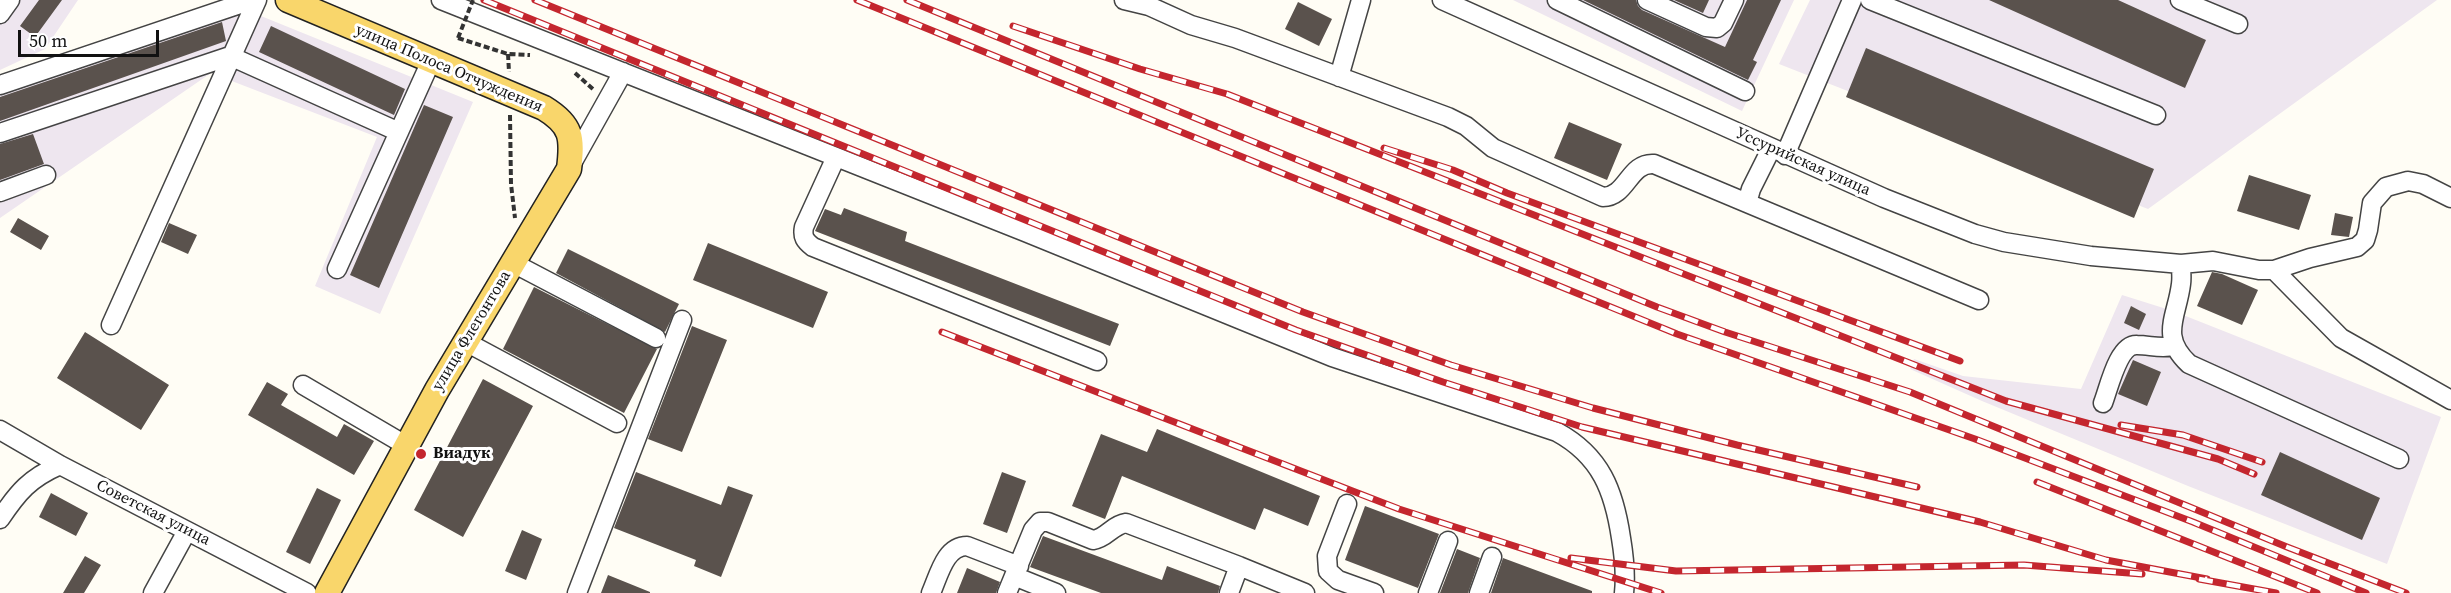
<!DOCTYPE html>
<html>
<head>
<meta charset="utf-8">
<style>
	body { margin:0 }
	#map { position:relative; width:2451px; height:593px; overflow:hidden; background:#fffdf5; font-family:"Source Serif 4",serif }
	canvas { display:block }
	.scale { position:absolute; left:18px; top:30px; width:141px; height:27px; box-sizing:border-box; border:3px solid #111; border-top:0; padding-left:8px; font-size:18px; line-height:21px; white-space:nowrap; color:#111; -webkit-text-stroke:4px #fff; paint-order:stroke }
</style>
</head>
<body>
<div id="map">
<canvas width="2451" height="593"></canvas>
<div class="scale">50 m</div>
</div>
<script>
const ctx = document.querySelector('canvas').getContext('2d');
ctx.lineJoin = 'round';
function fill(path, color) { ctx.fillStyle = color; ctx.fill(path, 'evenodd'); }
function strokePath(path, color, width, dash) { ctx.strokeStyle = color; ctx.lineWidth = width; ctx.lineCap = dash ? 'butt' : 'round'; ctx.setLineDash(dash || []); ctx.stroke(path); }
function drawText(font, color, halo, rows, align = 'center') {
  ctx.font = font + ' "Source Serif 4",serif'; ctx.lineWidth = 6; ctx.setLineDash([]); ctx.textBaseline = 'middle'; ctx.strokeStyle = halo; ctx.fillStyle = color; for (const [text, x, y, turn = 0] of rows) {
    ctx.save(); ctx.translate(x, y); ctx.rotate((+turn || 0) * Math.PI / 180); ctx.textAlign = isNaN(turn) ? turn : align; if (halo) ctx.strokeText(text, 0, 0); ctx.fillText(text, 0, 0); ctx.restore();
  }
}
const industrial = new Path2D(`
	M0,0H78L45,49L0,70Z
	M1513,0H1794L1742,111Z
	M1810,0H2437L2148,209L1779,64Z
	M224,1L473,102L380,314L315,286L377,137L211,73L0,218V88Z
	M2122,295L2173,311L2441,417L2387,564L2188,486L1982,401L1910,369L1914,359L1963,376L2081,389Z`);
const building = new Path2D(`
	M39,0H62L35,37L20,26Z
	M1583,0H1636L1638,6L1642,10L1725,47L1747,0H1781L1753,60L1757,62L1748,80Z
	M1674,0H1709L1703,13Z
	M1989,0H2118L2206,40L2185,88Z
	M1298,2L1332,19L1319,46L1285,29Z
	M222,22L226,41L0,121V97Z
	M271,26L405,89L394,115L259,52Z
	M1866,48L2154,169L2134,218L1846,97Z
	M424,105L453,117L379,288L350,275Z
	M1569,122L1622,144L1607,180L1554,158Z
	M33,134L44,164L0,180V144Z
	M2249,175L2311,195L2299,230L2237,211Z
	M844,208L907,232L905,241L1119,324L1110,346L815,231L825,209L841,215Z
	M2335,213L2353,217L2349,237L2331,235Z
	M18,218L49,236L41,250L10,232Z
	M169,223L197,235L188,254L161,242Z
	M708,243L828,292L813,328L693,280Z
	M568,249L679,304L665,332L556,273Z
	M2212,272L2222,274L2258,290L2242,325L2197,306Z
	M534,287L657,349L624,413L503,349Z
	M2131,306L2146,314L2139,330L2124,323Z
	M692,326L727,340L682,452L648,439Z
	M85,332L169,385L141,430L57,378Z
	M2133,360L2161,372L2147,406L2118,394Z
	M483,379L533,406L463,537L414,510Z
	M267,382L288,394L281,405L337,437L344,424L374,441L354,475L248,415Z
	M1157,429L1320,496L1308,526L1264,508L1255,530L1122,476L1105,519L1072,506L1101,434L1147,452Z
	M2280,452L2380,498L2362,540L2261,495Z
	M636,472L721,505L728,486L753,495L721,577L694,566L696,560L614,528Z
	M1002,472L1026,481L1007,533L983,524Z
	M317,488L341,500L310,564L286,552Z
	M51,493L88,513L76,536L39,517Z
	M1365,506L1439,534L1418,588L1345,560Z
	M522,530L542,539L526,580L505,571Z
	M1043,536L1162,580L1167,566L1220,586L1218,593H1101L1030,567Z
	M1457,549L1480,558L1468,593H1440Z
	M85,556L101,565L84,593H63Z
	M1503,558L1592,591V593H1491Z
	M967,568L1000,582L996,593H957Z
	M608,575L650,592V593H601Z`);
const path = new Path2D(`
	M458,38L508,54L530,55
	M508,54L509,72
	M575,73L594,90
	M510,115L511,184L515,218`);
const minor = new Path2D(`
	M441,0L1025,232L1332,357L1557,432C1601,456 1614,491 1621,538C1624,556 1626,575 1624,593
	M1124,0L1149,6L1191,25L1235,38L1448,117L1466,126L1493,148L1603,197C1627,197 1629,162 1654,164L1747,203L1751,189L1771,149
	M1442,0L1884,198L1975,234L2004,242L2091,256L2181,264L2213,261L2259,270H2274L2310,258L2357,247L2365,240L2368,230L2372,203L2386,187L2408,181L2423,184L2451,198
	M1557,0L1745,91
	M1647,0L1706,27L1717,28L1723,23L1734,0
	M1870,0L2156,115
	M2180,0L2238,24
	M0,14L10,0
	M1339,77L1361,0
	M0,85L252,0
	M0,133L230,56L399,132
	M1785,155L1852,0
	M836,157L804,227C802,237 805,241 813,247L1097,361
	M571,165L623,72
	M0,192L46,175
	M1747,203L1979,300
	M513,263L656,338
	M2181,264C2181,271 2182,278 2181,284C2177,317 2159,336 2189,364L2399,459
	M337,269L431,61
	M2274,270L2341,338L2451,400
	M111,325L257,0
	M466,342L617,423
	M303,385L407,446
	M2103,403C2109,388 2118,344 2137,345C2150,345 2160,349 2174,346
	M0,430L60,465L307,593
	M1347,504L1327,556L1328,571L1338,580L1374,593
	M0,519C18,492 30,478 60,465
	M1239,566L1305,593
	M1014,576L1056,593
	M153,593L187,531
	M577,593L682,320
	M931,593C939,575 945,546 967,546L1019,566
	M1007,593L1033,530L1040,522H1048L1093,540C1107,538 1112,525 1126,523L1239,566L1229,593
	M1428,593L1448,541
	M1479,593L1492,557`);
const major = new Path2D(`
	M288,0L544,108C572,125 573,138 569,169L437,390L327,593`);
const rail = new Path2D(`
	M484,0L1296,330L1443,382L1582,427L1980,522L2106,560L2207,579
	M535,0L1303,312L1451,365L1593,408L1737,445L1917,487
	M857,0L1677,334L1975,439L2193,522L2366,593
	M907,0L1657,307L1725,332L1910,392L2287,547L2406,593
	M1013,26L1140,69L1227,94L2006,401L2218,459L2254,474
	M1384,148L1453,170L1507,193L1960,361
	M942,332L1399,509L1661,593
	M2121,425L2183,435L2262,462
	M2037,482L2317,593
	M1571,558L1676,571L2024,565L2142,574
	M2199,579L2276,593`);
const pathBridge = new Path2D(`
	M458,38L473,0`);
const markers = [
	[421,454,6,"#c4262e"]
];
const streetNames = [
	["улица Полоса Отчуждения",449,69,23],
	["Уссурийская улица",1803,162,24],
	["улица Флегонтова",472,331,-59],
	["Советская улица",153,513,27]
];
const poiNames = [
	["Виадук",433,454]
];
fill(industrial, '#eee6ef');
fill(building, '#5a524d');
strokePath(minor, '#444', 21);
strokePath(major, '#222', 27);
strokePath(path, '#333', 4, [6, 3]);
strokePath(minor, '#fff', 18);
strokePath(major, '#f9d66b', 24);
strokePath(rail, '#c4262e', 7);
strokePath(rail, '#fff', 4.5, [14]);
strokePath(pathBridge, '#333', 4, [6, 3]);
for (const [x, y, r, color] of markers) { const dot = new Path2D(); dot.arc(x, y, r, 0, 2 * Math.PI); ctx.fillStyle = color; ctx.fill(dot); strokePath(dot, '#fff', 2); }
drawText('16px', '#111', '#fff', streetNames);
drawText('bold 16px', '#111', '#fff', poiNames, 'left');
</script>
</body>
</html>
